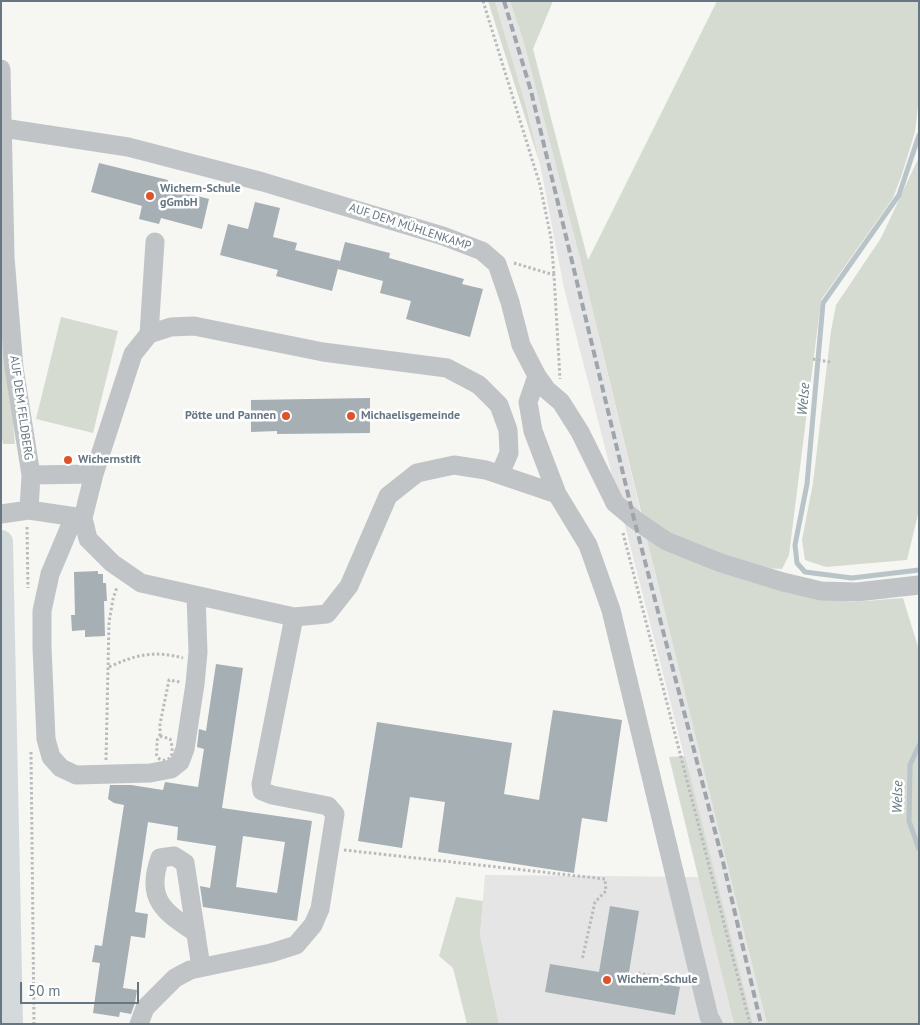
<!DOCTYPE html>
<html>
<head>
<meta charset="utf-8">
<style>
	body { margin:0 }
	#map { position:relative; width:920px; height:1025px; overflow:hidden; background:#f6f6f3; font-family:"PT Sans",sans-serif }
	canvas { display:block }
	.frame { position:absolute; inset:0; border:2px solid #667783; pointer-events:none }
	.scale { position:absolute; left:20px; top:982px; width:119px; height:22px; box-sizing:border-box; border:2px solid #667783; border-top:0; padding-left:6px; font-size:15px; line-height:18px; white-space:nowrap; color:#667783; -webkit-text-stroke:4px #fff; paint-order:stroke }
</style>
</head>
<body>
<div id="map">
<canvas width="920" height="1025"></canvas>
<div class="frame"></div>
<div class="scale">50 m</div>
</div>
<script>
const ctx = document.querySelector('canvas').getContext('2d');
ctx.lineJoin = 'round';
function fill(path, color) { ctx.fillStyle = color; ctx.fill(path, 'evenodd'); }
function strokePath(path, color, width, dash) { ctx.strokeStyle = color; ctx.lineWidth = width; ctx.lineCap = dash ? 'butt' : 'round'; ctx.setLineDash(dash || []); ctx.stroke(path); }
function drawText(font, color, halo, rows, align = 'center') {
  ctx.font = font + ' "PT Sans",sans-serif'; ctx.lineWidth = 5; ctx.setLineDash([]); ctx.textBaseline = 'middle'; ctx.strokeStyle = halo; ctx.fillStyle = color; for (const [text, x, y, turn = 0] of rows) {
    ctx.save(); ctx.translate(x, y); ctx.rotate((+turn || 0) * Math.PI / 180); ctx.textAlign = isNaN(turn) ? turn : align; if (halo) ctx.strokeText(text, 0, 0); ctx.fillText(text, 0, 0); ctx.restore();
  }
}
const built = new Path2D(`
	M495,1H510L524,43L581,262L655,573L727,859L767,1024H753L564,288L540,164L526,106Z
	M485,875L699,877L734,1024H499L480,935Z`);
const green = new Path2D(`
	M488,1H495L526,106L540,164Z
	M510,1H553L533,49L588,260L717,1H919V98L915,132L901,177L893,198L821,300L789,555L782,569L761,568L670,537L643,520L581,262L524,43Z
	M919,157V510L907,560L826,567L805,560L802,540L813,483L831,331L836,305L881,238Z
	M1,286L15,444H3L1,435Z
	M61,317L118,331L93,433L36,419Z
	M646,536L660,544L661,549L692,561L811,597L852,602L903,598L919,650V1024H767Z
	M685,756L753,1024H734L669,757Z
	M456,897L483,901L480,935L499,1024H467L453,968L439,956Z`);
const stream = new Path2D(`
	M919,135L899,195L823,303L807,484L795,545L797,563L805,572L852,578L919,570
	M919,745L910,765L909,821L919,849`);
const building = new Path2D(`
	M99,163L168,180L166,188L209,199L202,229L161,218L159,224L139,219L142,206L91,192Z
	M255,202L280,208L273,237L297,243L295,250L340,261L332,291L276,276L278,270L220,255L228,224L248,229Z
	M345,242L390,253L389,258L464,279L462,284L483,289L470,337L406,319L411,301L380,293L383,281L338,269Z
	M370,398V433L277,434V431L251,432V400Z
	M98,571V574H103V583H106L107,601H104L105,636L85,637V630L72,631L71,615H75L74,572Z
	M216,664L243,668L222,808L312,821L297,921L203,907L200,886L210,888L216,846L177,840L178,827L148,822L135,912L148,914L145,938L131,936L123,988L137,990L135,1003L131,1014L120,1012L119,1017L93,1013L100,963L92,962L95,945L102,946L124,805L114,803L108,799L110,785H131L163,790L165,782L198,787L204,749L197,747L199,729L206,731ZM243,836L285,842L277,893L236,887Z
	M553,710L622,720L607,822L582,818L574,873L438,852L445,802L410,797L402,848L358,841L377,722L512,743L504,794L539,800Z
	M610,906L639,911L628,978L680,987L675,1015L545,992L550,964L599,972Z`);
const path = new Path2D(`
	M483,1L540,185L551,238L554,275
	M514,263L554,275L560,379
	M813,359L830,362
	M27,527L28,588
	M623,533L750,1024
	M109,667C135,655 154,650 183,658
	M160,736V724L169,680L180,682
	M160,736L170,739C172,743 173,752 171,756C168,762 159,761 157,756C156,754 157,750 157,748C157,742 156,740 160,736Z
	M31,752L34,1024
	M106,760L109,622L113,599L117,587
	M344,850L605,879L606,891L595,902L582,960
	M638,973L684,982`);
const minor = new Path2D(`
	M1,69L5,257L14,368L31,475L29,510
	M3,128L128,147L263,182L443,236L482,251L497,264L510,302L521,345L537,376L547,390L561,402L580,432L615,503L634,519L666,541L721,563L783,582L821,591L857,592L919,585
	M149,334L155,242
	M537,376L528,402L533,431L557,494L588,545L611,610L709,1017L713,1024
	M94,474L133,354L149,334L171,327L194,326L323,352L447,368L479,385L499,405L508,430L509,453L500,474
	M1,514L29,510L83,518L94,474L31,475
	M74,517L50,574L42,611V647L46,739L51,757L61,768L76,775L150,773L171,769L180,762L185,749L195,684L198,652L196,595
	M83,518L88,539L112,563L141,583L294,617L327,614L349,586L388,496L417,473L454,465L486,470L557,494
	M196,933C164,912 145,899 160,858L174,856L185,863L201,967
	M139,1024L145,1008L175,978L190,970L271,953L296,945L313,925L320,909L335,814L328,806L272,795L262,791L261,784L294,617`);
const major = new Path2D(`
	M1,542L11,1024`);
const rail = new Path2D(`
	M504,1L531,91L634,519L723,862L761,1024`);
const markers = [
	[150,196,5,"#dd532c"],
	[286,416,5,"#dd532c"],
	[351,416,5,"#dd532c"],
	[68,460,5,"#dd532c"],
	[607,980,5,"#dd532c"]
];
const poiNames = [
	["Wichern-Schule",160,189],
	["gGmbH",160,203],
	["Pötte und Pannen",276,416,"right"],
	["Michaelisgemeinde",361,416],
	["Wichernstift",78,460],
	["Wichern-Schule",617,980]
];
const streetNames = [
	["AUF DEM MÜHLENKAMP",410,227,18],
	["AUF DEM FELDBERG",21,408,82]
];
const waterNames = [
	["Welse",804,399,-85],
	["Welse",898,797,-89]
];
fill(built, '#e4e5e4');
fill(green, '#d6dbd2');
strokePath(stream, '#b8c4c8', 5);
fill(building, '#a6afb4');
strokePath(path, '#b8bbbd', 3, [2.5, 2.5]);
strokePath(minor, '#c0c4c7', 19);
strokePath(major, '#d4d9dc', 24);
strokePath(rail, '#9fa6ab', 4, [8, 4]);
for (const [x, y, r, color] of markers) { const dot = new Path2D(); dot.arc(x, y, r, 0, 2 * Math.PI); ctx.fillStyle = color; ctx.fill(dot); strokePath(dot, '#fff', 2); }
drawText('bold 12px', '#667783', '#fff', poiNames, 'left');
drawText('12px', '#667783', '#fff', streetNames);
drawText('italic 14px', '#62787f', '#fff', waterNames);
</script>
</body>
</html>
